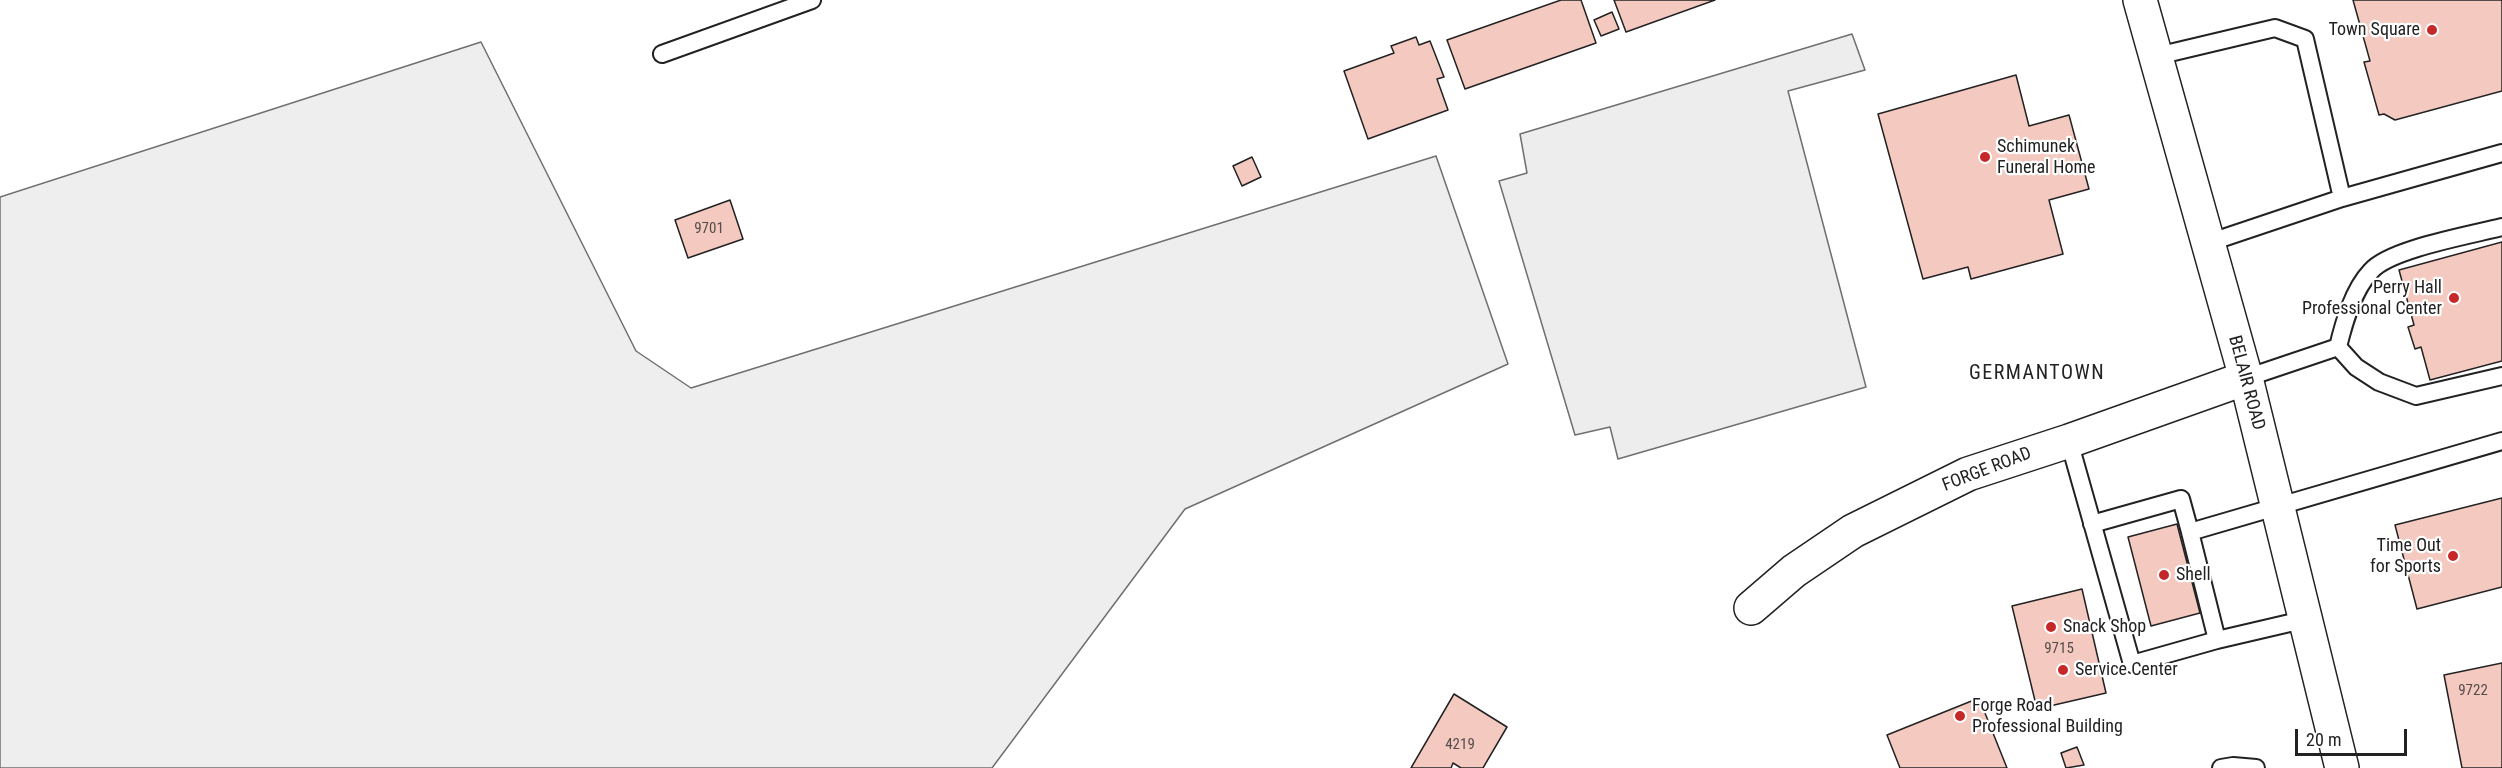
<!DOCTYPE html>
<html>
<head>
<meta charset="utf-8">
<style>
	body { margin:0 }
	#map { position:relative; width:2502px; height:768px; overflow:hidden; background:#fff; font-family:"Roboto Condensed",sans-serif }
	canvas { display:block }
	.scale { position:absolute; left:2295px; top:729px; width:112px; height:27px; box-sizing:border-box; border:3px solid #222; border-top:0; padding-left:8px; font-size:18px; line-height:21px; white-space:nowrap; color:#222; -webkit-text-stroke:4px #fff; paint-order:stroke }
</style>
</head>
<body>
<div id="map">
<canvas width="2502" height="768"></canvas>
<div class="scale">20 m</div>
</div>
<script>
const ctx = document.querySelector('canvas').getContext('2d');
ctx.lineJoin = 'round';
function fill(path, color) { ctx.fillStyle = color; ctx.fill(path, 'evenodd'); }
function strokePath(path, color, width, dash) { ctx.strokeStyle = color; ctx.lineWidth = width; ctx.lineCap = dash ? 'butt' : 'round'; ctx.setLineDash(dash || []); ctx.stroke(path); }
function drawText(font, color, halo, rows, align = 'center') {
  ctx.font = font + ' "Roboto Condensed",sans-serif'; ctx.lineWidth = 4.5; ctx.setLineDash([]); ctx.textBaseline = 'middle'; ctx.strokeStyle = halo; ctx.fillStyle = color; for (const [text, x, y, turn = 0] of rows) {
    ctx.save(); ctx.translate(x, y); ctx.rotate((+turn || 0) * Math.PI / 180); ctx.textAlign = isNaN(turn) ? turn : align; if (halo) ctx.strokeText(text, 0, 0); ctx.fillText(text, 0, 0); ctx.restore();
  }
}
const green = new Path2D(`
	M481,42L636,351L691,388L1436,156L1508,364L1185,509L992,768H0V197Z`);
const parking = new Path2D(`
	M1852,34L1865,70L1788,91L1866,387L1618,459L1610,427L1575,435L1499,181L1527,173L1520,134Z`);
const building = new Path2D(`
	M1561,0H1581L1596,43L1465,89L1447,40Z
	M1614,0H1715L1626,32Z
	M2353,0H2502V91L2395,120L2384,114L2379,115L2364,62L2370,61Z
	M1612,12L1619,29L1601,36L1594,20Z
	M1416,37L1419,45L1430,41L1444,77L1437,79L1448,110L1368,139L1344,71L1394,53L1391,46Z
	M2016,75L2029,126L2069,115L2089,189L2049,200L2063,254L1971,279L1968,267L1923,279L1878,114Z
	M1252,157L1261,177L1242,186L1233,166Z
	M730,200L743,239L688,258L675,220Z
	M2502,242V361L2430,380L2421,347L2415,349L2408,327L2414,325L2399,270Z
	M2502,498V587L2417,609L2395,525Z
	M2177,524L2200,613L2151,626L2128,537Z
	M2082,589L2106,693L2037,709L2012,606Z
	M2502,663V768H2462L2444,675Z
	M1454,694L1507,727L1483,768H1461L1453,763L1451,768H1411Z
	M1979,698L2007,768H1900L1887,735Z
	M2077,747L2084,765L2066,768L2061,753Z`);
const service = new Path2D(`
	M662,54L812,0
	M2157,56L2275,28L2305,39L2342,198L2502,153
	M2502,227C2471,235 2390,249 2371,271C2353,290 2344,322 2338,347L2356,367L2379,382L2416,396L2502,376
	M2208,243L2342,198
	M2246,378L2338,347
	M2069,441L2132,664L2217,640
	M2092,524L2181,499L2190,532
	M2307,619L2217,640L2190,532L2502,441
	M2221,768L2233,766L2256,768`);
const minor = new Path2D(`
	M1751,608L1794,571L1853,531L1968,474L2069,441L2246,378`);
const trunk = new Path2D(`
	M2140,0L2246,378L2342,768`);
const markers = [
	[2432,30,6,"#c62828"],
	[1985,157,6,"#c62828"],
	[2454,298,6,"#c62828"],
	[2453,556,6,"#c62828"],
	[2164,575,6,"#c62828"],
	[2051,627,6,"#c62828"],
	[2063,670,6,"#c62828"],
	[1960,716,6,"#c62828"]
];
const numberNames = [
	["9701",709,229],
	["9715",2059,649],
	["9722",2473,691],
	["4219",1460,745]
];
const poiNames = [
	["Town Square",2420,30,"right"],
	["Schimunek",1997,147],
	["Funeral Home",1997,168],
	["Perry Hall",2442,288,"right"],
	["Professional Center",2442,309,"right"],
	["Time Out",2441,546,"right"],
	["for Sports",2441,567,"right"],
	["Shell",2176,575],
	["Snack Shop",2063,627],
	["Service Center",2075,670],
	["Forge Road",1972,706],
	["Professional Building",1972,727]
];
const streetNames = [
	["BELAIR ROAD",2246,383,75],
	["FORGE ROAD",1987,470,-21]
];
const neighbourhoodNames = [
	["GERMANTOWN",2037,374]
];
fill(green, '#eee');
strokePath(green, '#6f6f6f', 1.5);
fill(parking, '#ededed');
strokePath(parking, '#6f6f6f', 1.5);
fill(building, '#f3c9c0');
strokePath(building, '#222', 1.5);
strokePath(service, '#222', 20);
strokePath(minor, '#222', 36);
strokePath(trunk, '#222', 36);
strokePath(service, '#fff', 16);
strokePath(minor, '#fff', 33);
strokePath(trunk, '#fff', 33);
for (const [x, y, r, color] of markers) { const dot = new Path2D(); dot.arc(x, y, r, 0, 2 * Math.PI); ctx.fillStyle = color; ctx.fill(dot); strokePath(dot, '#fff', 2); }
drawText('15px', '#564c4a', null, numberNames);
drawText('18px', '#222', '#fff', poiNames, 'left');
drawText('18px', '#222', '#fff', streetNames);
ctx.letterSpacing = '1.5px';
drawText('20px', '#222', '#fff', neighbourhoodNames);
ctx.letterSpacing = '0px';
</script>
</body>
</html>
